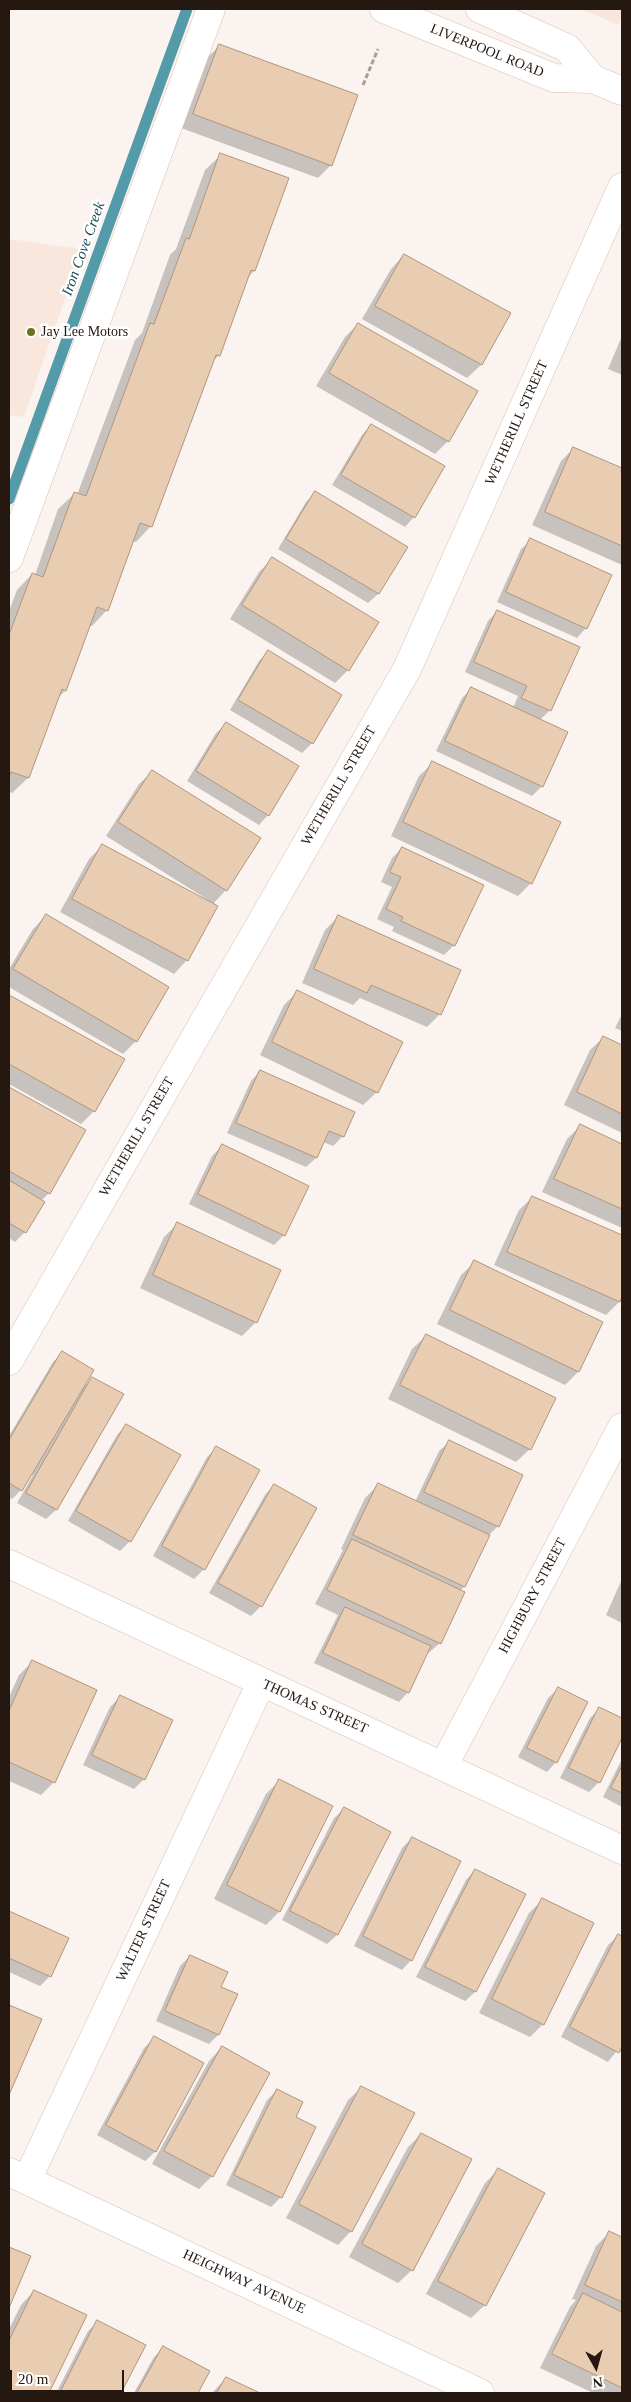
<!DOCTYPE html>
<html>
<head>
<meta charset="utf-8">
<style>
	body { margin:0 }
	#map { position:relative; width:631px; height:2402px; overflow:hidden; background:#faf3ef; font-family:"Times New Roman",serif }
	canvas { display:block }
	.frame { position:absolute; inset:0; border:10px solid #241811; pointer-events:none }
	.north { position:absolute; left:571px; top:2342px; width:50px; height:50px; -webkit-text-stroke:4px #fff; paint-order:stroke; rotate:173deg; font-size:14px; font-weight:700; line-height:20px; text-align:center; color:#241811 }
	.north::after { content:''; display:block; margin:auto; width:18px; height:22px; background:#241811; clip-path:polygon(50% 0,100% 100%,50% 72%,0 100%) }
	.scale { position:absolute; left:10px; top:2370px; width:114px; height:22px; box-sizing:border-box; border:2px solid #241811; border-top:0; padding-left:6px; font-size:15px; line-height:18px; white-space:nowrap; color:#241811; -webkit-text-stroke:4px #fff; paint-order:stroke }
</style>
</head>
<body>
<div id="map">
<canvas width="631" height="2402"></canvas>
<div class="frame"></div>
<div class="north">N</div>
<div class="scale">20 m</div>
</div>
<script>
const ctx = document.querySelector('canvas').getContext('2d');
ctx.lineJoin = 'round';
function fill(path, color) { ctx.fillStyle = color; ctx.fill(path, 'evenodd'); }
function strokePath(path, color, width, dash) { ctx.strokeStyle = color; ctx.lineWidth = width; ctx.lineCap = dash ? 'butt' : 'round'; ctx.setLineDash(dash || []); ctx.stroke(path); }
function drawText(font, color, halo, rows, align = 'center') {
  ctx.font = font + ' "Times New Roman",serif'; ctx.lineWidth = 5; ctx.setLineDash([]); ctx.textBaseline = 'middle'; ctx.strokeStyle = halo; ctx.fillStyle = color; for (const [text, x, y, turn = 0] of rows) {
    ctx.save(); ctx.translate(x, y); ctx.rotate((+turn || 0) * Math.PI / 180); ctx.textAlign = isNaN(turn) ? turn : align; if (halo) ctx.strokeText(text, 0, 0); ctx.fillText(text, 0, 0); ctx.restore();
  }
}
const built = new Path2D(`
	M581,9H622V16L618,25Z
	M9,239L82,249L24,417L9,415Z`);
const shadow = new Path2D(`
	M219,46L331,165L318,178L181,128L206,59Z
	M221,155L288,179L254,271L247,278L219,355L212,362L151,526L136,542L132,541L107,610L92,626L89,625L65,691L57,699L28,778L12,793L9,792V611L17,590L32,574L35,575L58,509L74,494L77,495L135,340L142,333L170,255L176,249L205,170Z
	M404,255L509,314L481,365L467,378L362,319L391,269Z
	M358,324L448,441L435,454L316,386L345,337Z
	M622,336V375L608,369Z
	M371,425L414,517L405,527L332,485L362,435Z
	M574,448L622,469V565L532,525L561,461Z
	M315,493L406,547L378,594L368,603L278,549L306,502Z
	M531,540L586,628L577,638L497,602L521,549Z
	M272,559L348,670L335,683L230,619L259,572Z
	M497,611L550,710L540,720L542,786L532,796L436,751L462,698L471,689L513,708L518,696L465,672L488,621Z
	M268,652L340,695L312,743L302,753L230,710L259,661Z
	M226,724L268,815L259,825L187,781L216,733Z
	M433,763L531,883L518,896L391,836L419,776Z
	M153,771L226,890L212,905L187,960L174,974L60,912L89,859L102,846L207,902L208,900L106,836L139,784Z
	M402,848L454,945L444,955L392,931L394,927L377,919L392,887L381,882L392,858Z
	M46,916L136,1041L123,1054L9,987V969L33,929Z
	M338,917L440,1014L427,1027L360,998L353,1005L302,983L325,930Z
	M297,992L377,1092L363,1105L260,1055L284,1005Z
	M11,997L94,1111L81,1124L9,1084V999Z
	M622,1014V1031L615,1028Z
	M604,1037L622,1046V1133L564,1105L590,1050Z
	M260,1071L343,1136L333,1146L323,1142L316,1158L306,1167L227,1133L251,1081Z
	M9,1089L84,1130L49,1193L41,1201L25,1232L15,1242L9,1238Z
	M580,1126L622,1145V1228L542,1192L567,1139Z
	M222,1146L284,1235L274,1245L189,1204L212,1156Z
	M533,1197L622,1237V1294L619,1302L606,1315L494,1265L519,1210Z
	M177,1224L280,1271L255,1323L242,1336L140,1288L164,1237Z
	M475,1262L602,1323L578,1372L565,1385L437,1324L461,1275Z
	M426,1336L530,1449L516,1462L388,1399L412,1349Z
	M62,1353L84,1387L92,1378L122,1395L56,1510L46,1519L17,1503L33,1475L30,1474L21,1490L12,1499L9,1498V1436L53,1362Z
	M126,1425L130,1541L120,1551L68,1521L117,1435Z
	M449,1442L521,1476L498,1526L488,1536L464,1587L460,1591L440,1643L425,1656L408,1692L399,1702L314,1663L338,1615L315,1604L343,1550L341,1549L365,1498L378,1485L415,1502L439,1451Z
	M217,1448L258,1471L204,1569L194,1579L153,1556L207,1457Z
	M274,1485L316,1508L261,1606L251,1616L209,1593L265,1495Z
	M622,1579V1623L606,1615Z
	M32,1662L54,1782L41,1795L9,1781V1697L19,1675Z
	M558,1689L556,1762L547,1772L518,1757L548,1698Z
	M120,1697L144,1779L134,1789L83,1765L110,1707Z
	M600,1708L622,1720V1735L599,1782L589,1792L560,1778L590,1718Z
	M622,1759V1807L603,1797Z
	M279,1781V1912L266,1925L214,1899L266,1794Z
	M344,1809L390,1832L337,1935L327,1944L282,1920L334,1818Z
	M412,1838L411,1960L402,1970L354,1946L402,1848Z
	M475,1870L524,1895L475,1992L465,2001L416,1977L466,1880Z
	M542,1900L543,2024L530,2037L479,2013L529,1913Z
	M9,1913L67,1939L50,1976L40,1986L9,1972Z
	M618,1936L622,1938V2044L608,2062L561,2037L608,1945Z
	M190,1956L219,1987L218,2035L209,2044L156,2021L180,1966Z
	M9,2006L41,2020L9,2092Z
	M154,2038L155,2152L145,2161L97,2135L144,2048Z
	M222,2047L212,2176L199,2189L152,2164L209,2061Z
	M362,2087L351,2231L338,2245L286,2218L348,2100Z
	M277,2090L294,2118L281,2197L271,2207L226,2185L267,2100Z
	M421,2134L412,2270L398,2283L349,2257L408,2147Z
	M498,2170L485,2305L471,2318L426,2294L485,2183Z
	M609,2233L622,2239V2393H593L540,2368L570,2307L576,2300L572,2299L596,2246Z
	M9,2249L29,2257L9,2305Z
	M34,2291L85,2316L48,2393H9V2329L21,2305Z
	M98,2322L144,2345L119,2393H56L88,2331Z
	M164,2347L208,2372L197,2393H134L154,2357Z
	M226,2378L257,2393H212Z`);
const stream = new Path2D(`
	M9,499L187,9`);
const building = new Path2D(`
	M219,44L358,95L332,166L193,114Z
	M220,153L289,178L255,271L251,270L220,356L216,355L152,527L140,523L108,611L97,607L66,691L62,689L29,778L11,772L9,778V635L32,573L43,577L74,492L86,496L150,323L154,324L186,238L189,239Z
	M404,254L511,313L482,365L375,306Z
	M358,323L478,391L449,442L329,373Z
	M371,424L445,466L415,518L341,475Z
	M573,447L622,468V546L545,512Z
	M315,491L408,547L379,594L286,539Z
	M530,538L612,575L587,629L506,592Z
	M272,557L379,622L349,671L242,605Z
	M497,610L580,647L551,711L521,698L527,686L474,662Z
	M268,650L342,695L313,744L238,700Z
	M471,687L568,732L543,787L445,741Z
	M226,722L299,766L269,816L196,771Z
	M432,761L561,822L532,884L403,822Z
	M152,770L261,838L227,891L118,822Z
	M102,844L218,906L188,961L72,899Z
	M402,847L484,885L455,946L401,921L403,917L386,909L401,877L390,872Z
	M46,914L169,987L137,1042L13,969Z
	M338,915L461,970L441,1015L371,985L367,993L314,969Z
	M297,990L403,1042L378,1093L272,1042Z
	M11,996L125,1059L95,1112L9,1064V999Z
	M603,1036L622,1045V1114L577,1092Z
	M260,1070L355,1112L344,1137L329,1131L317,1158L236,1123Z
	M9,1087L86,1130L50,1194L9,1171Z
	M580,1124L622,1144V1209L554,1179Z
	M222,1144L309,1186L285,1236L198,1194Z
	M9,1180L45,1202L26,1233L9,1223Z
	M532,1196L622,1235V1297L620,1302L507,1252Z
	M177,1222L281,1270L257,1323L153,1275Z
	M474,1260L603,1322L579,1372L450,1310Z
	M426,1334L556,1398L531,1450L400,1385Z
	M62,1351L94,1370L22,1491L9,1483V1440Z
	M92,1377L124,1394L57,1510L26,1493Z
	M126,1424L181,1455L131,1542L76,1511Z
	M449,1440L523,1475L499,1527L424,1492Z
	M216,1446L260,1470L205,1570L162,1546Z
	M378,1483L490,1535L465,1587L353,1535Z
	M274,1484L317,1508L262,1607L218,1583Z
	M352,1539L465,1592L441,1644L327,1590Z
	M345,1607L431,1646L409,1693L323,1653Z
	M32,1660L97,1690L55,1783L9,1762V1711Z
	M558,1687L588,1702L557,1763L527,1748Z
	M120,1695L173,1720L145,1780L92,1755Z
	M599,1707L622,1718V1738L600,1783L569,1768Z
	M622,1766V1793L611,1788Z
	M279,1779L333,1806L280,1912L227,1885Z
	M344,1807L391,1832L338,1935L290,1911Z
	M412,1837L461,1861L412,1961L363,1936Z
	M475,1869L526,1894L476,1992L425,1967Z
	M542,1898L594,1923L544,2025L492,1999Z
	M9,1911L69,1938L51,1977L9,1958Z
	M618,1934L622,1936V2047L619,2053L570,2027Z
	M190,1955L228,1972L221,1987L238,1994L219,2035L165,2011Z
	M9,2005L42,2019L9,2095Z
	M154,2036L204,2063L156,2152L106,2125Z
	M222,2046L270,2073L213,2177L164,2151Z
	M361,2086L415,2113L352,2232L299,2204Z
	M277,2089L303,2102L296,2117L316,2127L282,2198L234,2175Z
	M421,2133L472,2159L413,2271L362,2244Z
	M498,2168L545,2193L486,2306L438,2281Z
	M609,2231L622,2237V2302L585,2285Z
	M9,2247L31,2256L9,2308Z
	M34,2290L87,2315L49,2393H9V2341Z
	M583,2293L622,2312V2388L552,2354Z
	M97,2320L146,2345L121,2393H60Z
	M163,2346L210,2371L198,2393H137Z
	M226,2377L260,2393H217Z`);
const path = new Path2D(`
	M363,85L378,49`);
const minor = new Path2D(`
	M9,558L211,9
	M9,1361L407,669L622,187
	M444,1765L622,1427
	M9,2172L480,2393
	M27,2180L261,1683`);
const major = new Path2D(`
	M9,1564L622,1850`);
const highway = new Path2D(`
	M384,9L554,78L593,79L622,91
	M480,9L567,48L593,79`);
const markers = [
	[31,332,5,"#6c7219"]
];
const streetNames = [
	["LIVERPOOL ROAD",487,51,22],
	["WETHERILL STREET",517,423,-66],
	["WETHERILL STREET",339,786,-60],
	["WETHERILL STREET",137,1137,-60],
	["HIGHBURY STREET",533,1596,-62],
	["THOMAS STREET",315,1707,24],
	["WALTER STREET",144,1931,-65],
	["HEIGHWAY AVENUE",244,2282,25]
];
const poiNames = [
	["Jay Lee Motors",41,332]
];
const waterNames = [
	["Iron Cove Creek",84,249,-70]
];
fill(built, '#f9e7de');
fill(shadow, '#0003');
strokePath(stream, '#549baa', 11);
fill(building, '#e9cdb2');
strokePath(building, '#af957b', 1);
strokePath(minor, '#e2bead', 29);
strokePath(major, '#e2bead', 29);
strokePath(highway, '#e2bead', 29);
strokePath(path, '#a79e99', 3, [5, 2.5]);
strokePath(minor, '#fff', 28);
strokePath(major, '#fff', 28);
strokePath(highway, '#fff', 28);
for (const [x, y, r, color] of markers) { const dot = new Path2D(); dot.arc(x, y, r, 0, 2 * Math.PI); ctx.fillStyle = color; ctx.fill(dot); strokePath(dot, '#fff', 2); }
drawText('14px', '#241811', '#fff', streetNames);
drawText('14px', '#241811', '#fff', poiNames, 'left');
drawText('italic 15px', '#194954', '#fff', waterNames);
</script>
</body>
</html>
